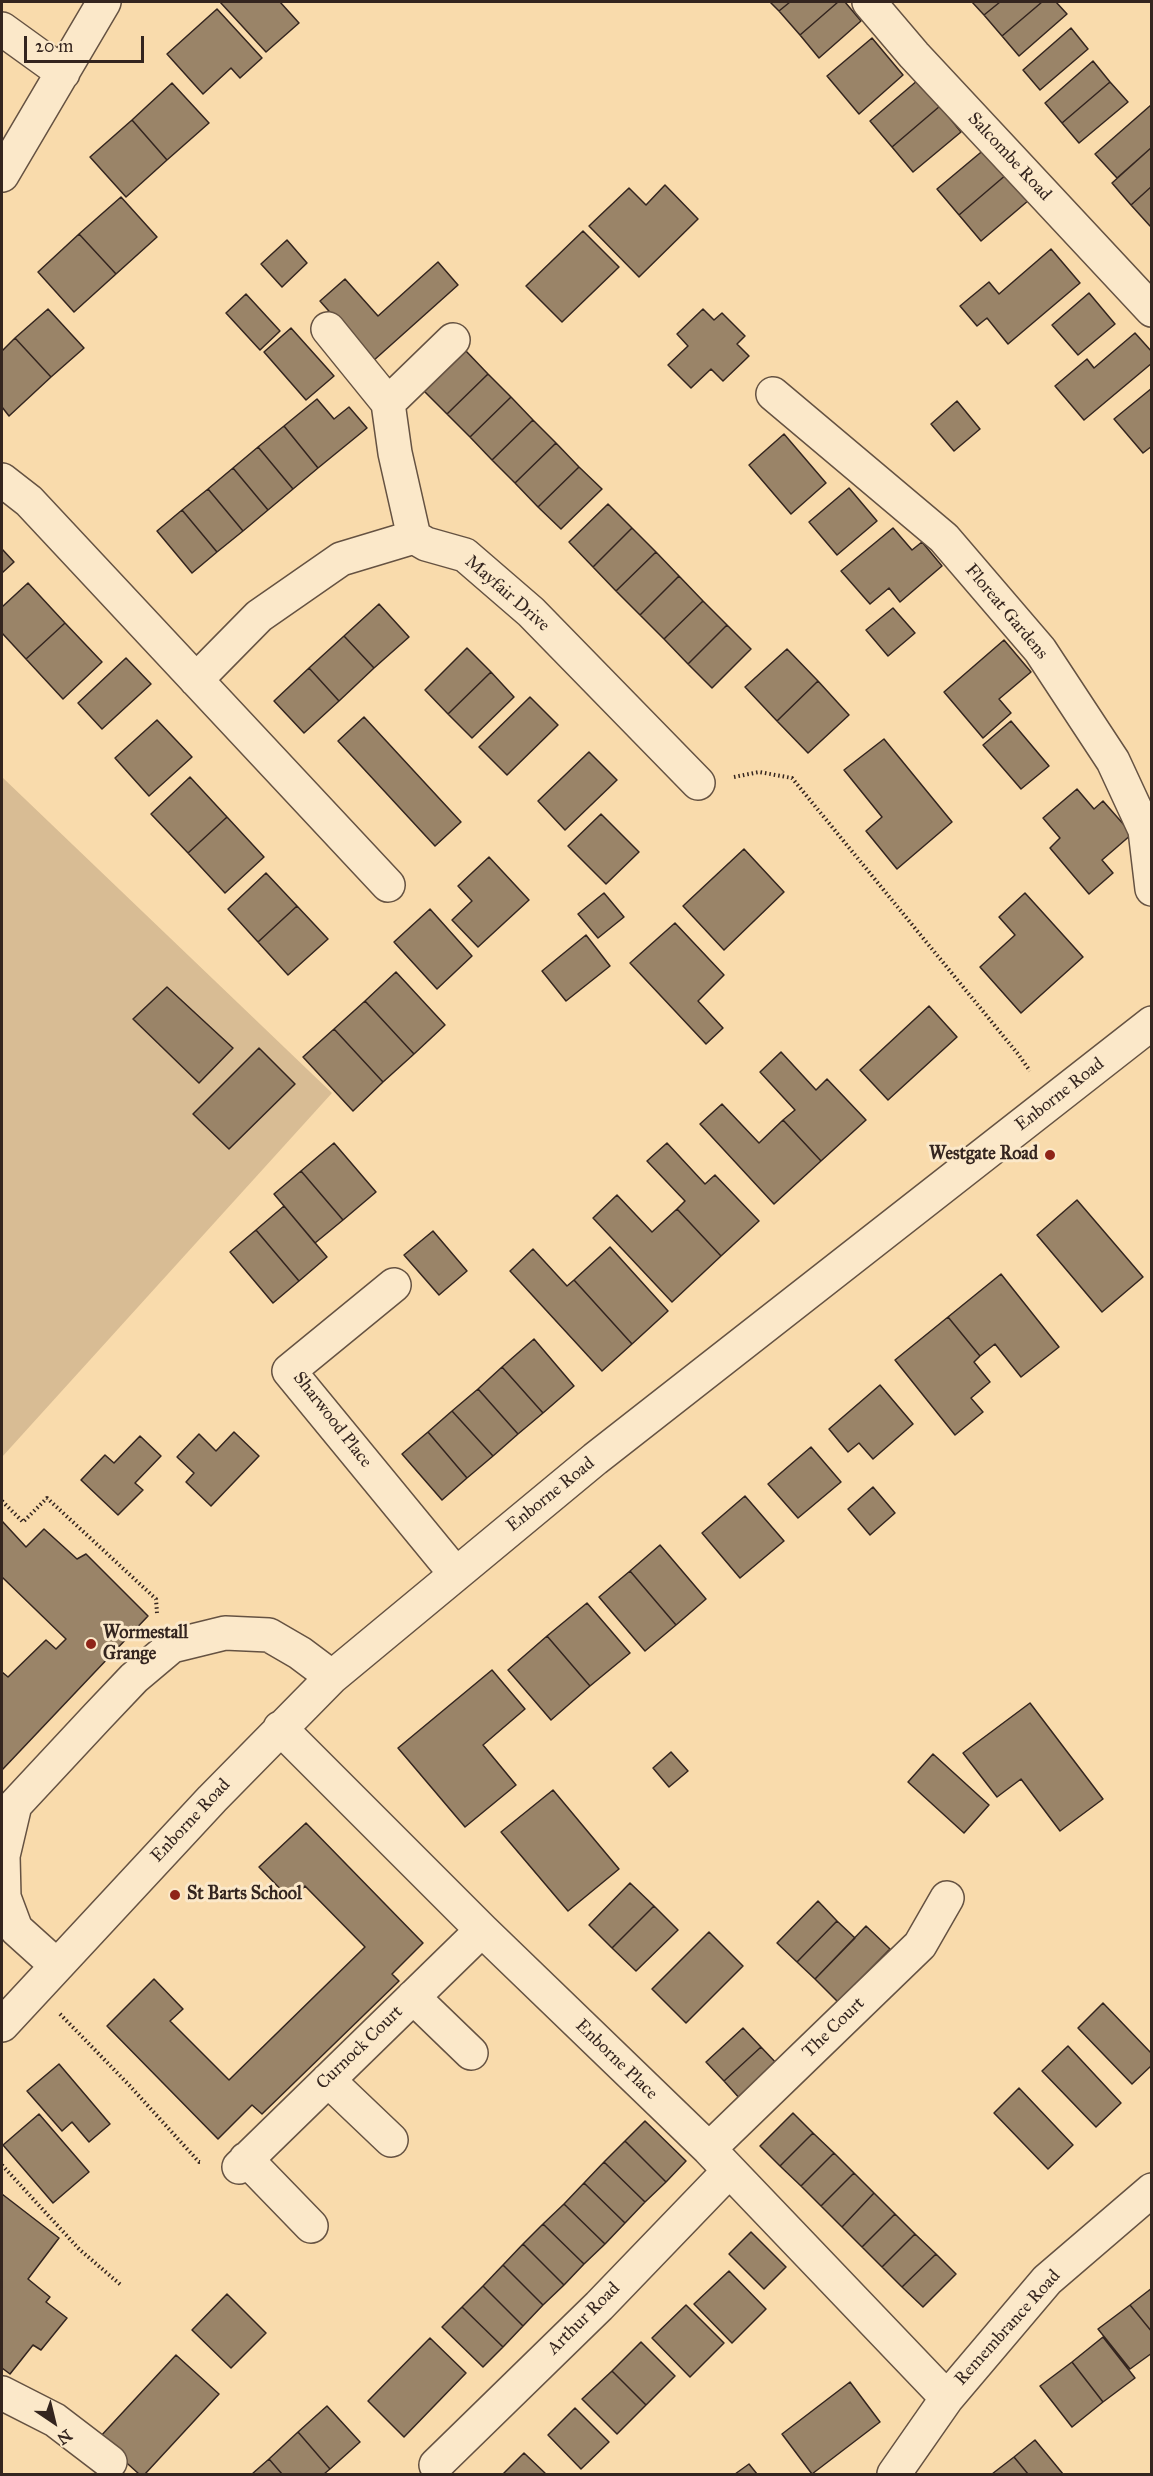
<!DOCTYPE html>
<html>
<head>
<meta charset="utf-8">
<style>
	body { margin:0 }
	#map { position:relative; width:1153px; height:2476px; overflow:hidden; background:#f9dbac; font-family:"IM FELL Great Primer",serif }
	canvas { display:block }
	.frame { position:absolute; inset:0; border:3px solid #34251f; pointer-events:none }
	.north { position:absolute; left:24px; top:2392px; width:60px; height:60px; -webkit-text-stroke:4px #fbe8c9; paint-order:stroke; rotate:145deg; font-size:16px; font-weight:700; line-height:24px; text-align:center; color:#34251f }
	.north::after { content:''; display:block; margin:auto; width:21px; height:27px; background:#34251f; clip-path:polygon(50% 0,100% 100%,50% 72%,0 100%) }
	.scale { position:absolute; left:24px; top:36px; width:120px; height:27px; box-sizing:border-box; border:3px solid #34251f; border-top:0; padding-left:8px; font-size:18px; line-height:21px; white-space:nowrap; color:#34251f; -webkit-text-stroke:4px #fbe8c9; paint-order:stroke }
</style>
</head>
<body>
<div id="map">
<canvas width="1153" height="2476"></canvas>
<div class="frame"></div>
<div class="north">N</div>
<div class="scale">20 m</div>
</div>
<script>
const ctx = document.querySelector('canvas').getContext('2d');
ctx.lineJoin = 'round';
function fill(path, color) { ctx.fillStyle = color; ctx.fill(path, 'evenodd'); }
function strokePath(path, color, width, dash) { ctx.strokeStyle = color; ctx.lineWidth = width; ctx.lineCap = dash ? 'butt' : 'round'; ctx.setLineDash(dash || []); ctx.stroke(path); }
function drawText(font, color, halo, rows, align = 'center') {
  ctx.font = font + ' "IM FELL Great Primer",serif'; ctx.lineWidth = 6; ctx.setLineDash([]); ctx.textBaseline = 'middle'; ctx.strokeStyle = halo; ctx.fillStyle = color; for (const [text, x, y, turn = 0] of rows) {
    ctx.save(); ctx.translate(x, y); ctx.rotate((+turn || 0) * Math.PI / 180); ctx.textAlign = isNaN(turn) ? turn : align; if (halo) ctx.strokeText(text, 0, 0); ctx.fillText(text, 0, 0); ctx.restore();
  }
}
const green = new Path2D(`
	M2,777L332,1093L2,1457Z`);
const building = new Path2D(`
	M220,2H280L299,23L266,52Z
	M770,2H790L779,11Z
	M790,2H838L800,35L779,11Z
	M838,2H845L861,21L819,58L800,35Z
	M972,2H1000L984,15Z
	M1000,2H1042L1002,36L984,15Z
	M1042,2H1056L1067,14L1019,56L1002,36Z
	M217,9L262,58L240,78L231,68L203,94L167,54Z
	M1071,28L1088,49L1040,90L1023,70Z
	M872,38L903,75L859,114L827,76Z
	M1093,61L1110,82L1062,123L1045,103Z
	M918,80L940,106L892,147L870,121Z
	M1110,82L1128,102L1079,143L1062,123Z
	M172,83L209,123L167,160L132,120Z
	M1151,105L1152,147L1117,178L1095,154Z
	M940,106L961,132L913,172L892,147Z
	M132,120L167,160L126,197L90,157Z
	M1152,147V186L1131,205L1112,183Z
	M986,148L1007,174L959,215L937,189Z
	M1007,174L1029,200L981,241L959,215Z
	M665,185L698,219L639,277L589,226L629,188L646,205Z
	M1152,186V224L1150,226L1131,205Z
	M121,197L157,237L116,274L79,234Z
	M583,231L619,267L562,322L526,286Z
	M79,234L116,274L74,312L38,272Z
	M287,240L307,263L282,287L261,264Z
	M1051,249L1080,283L1008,344L987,318L977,326L960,306L989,282L999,294Z
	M438,262L458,285L373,361L320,301L345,279L378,316Z
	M1089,293L1115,324L1078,355L1052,325Z
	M246,294L280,331L260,350L226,313Z
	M48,309L84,348L51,377L15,338Z
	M703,309L714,320L722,313L745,336L737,344L749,356L723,381L711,369L691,388L668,365L688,346L677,334Z
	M291,328L334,376L306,400L264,352Z
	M1135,333L1152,352V363L1084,420L1055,386L1087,359L1094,368Z
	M15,338L51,377L9,416L2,407V351Z
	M465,350L488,374L447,414L424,391Z
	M488,374L511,397L470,437L447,414Z
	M1152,388V446L1143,453L1114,419Z
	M511,397L533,420L492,460L470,437Z
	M317,399L334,419L349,407L367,428L318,468L284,426Z
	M957,401L980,429L954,451L931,424Z
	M533,420L556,443L515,483L492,460Z
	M284,426L318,468L293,489L258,447Z
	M784,434L826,483L791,514L749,465Z
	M556,443L579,467L538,507L515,483Z
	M258,447L293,489L268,510L233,468Z
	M579,467L602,489L561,529L538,507Z
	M233,468L268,510L243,531L208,489Z
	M849,488L877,521L837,555L809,522Z
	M208,489L243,531L217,552L182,510Z
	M608,504L632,528L593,567L569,542Z
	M182,510L217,552L192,573L157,531Z
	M632,528L656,552L616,591L593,567Z
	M893,528L912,550L922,542L942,566L900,602L889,588L870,604L841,571Z
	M2,549L14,562L2,573Z
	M656,552L679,576L640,615L616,591Z
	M679,576L703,601L664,639L640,615Z
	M28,583L65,623L26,659L2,633V607Z
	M703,601L727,625L688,664L664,639Z
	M379,604L409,637L374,668L344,636Z
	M893,608L915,633L888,656L866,630Z
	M65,623L102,662L63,699L26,659Z
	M727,625L751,649L712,688L688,664Z
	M344,636L374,668L339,701L309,668Z
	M1004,640L1031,672L999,699L1011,713L983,738L944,692Z
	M467,648L491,672L448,714L425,690Z
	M787,649L818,681L777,721L745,687Z
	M126,658L151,684L102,729L78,703Z
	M309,668L339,701L304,733L274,701Z
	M491,672L514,697L472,738L448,714Z
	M818,681L849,715L808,753L777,721Z
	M530,697L558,725L507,775L479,747Z
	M364,717L461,822L435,846L338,741Z
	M157,720L192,757L149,796L115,758Z
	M1011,721L1049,766L1021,789L983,745Z
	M884,739L952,822L897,869L866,831L882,817L844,770Z
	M589,752L617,780L565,830L538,801Z
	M190,777L227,817L188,853L151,814Z
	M1077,789L1094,809L1103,801L1132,834L1102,860L1113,873L1089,894L1050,848L1060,838L1043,818Z
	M601,814L639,852L606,884L568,846Z
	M227,817L264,857L225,893L188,853Z
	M744,849L784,892L724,950L683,906Z
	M489,857L529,900L478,947L452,920L472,901L458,886Z
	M266,873L297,906L258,942L228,909Z
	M604,893L624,917L598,938L578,914Z
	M1025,893L1083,957L1021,1013L980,967L1015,935L999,917Z
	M297,906L328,939L288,975L258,942Z
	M430,909L472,956L437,989L394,942Z
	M675,923L724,975L698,1001L723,1028L706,1044L630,963Z
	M586,935L610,966L566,1001L542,971Z
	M396,972L445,1025L414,1054L365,1001Z
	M167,987L233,1048L199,1083L133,1019Z
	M365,1001L414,1054L383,1082L334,1029Z
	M929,1006L957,1037L888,1100L860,1070Z
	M334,1029L383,1082L353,1111L303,1057Z
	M259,1048L295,1084L229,1149L193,1114Z
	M781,1052L816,1090L827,1079L866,1120L821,1161L783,1120L795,1110L760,1072Z
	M722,1104L759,1143L783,1120L821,1161L774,1204L700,1124Z
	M334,1143L376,1192L343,1220L301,1171Z
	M667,1143L705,1184L715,1175L759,1221L721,1256L677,1209L685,1201L647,1161Z
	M301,1171L343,1220L315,1243L274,1194Z
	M617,1195L652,1232L677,1209L721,1256L672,1302L593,1218Z
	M1077,1200L1143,1277L1102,1312L1037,1235Z
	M284,1206L327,1257L299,1281L256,1230Z
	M256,1230L299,1281L273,1303L230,1252Z
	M433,1231L467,1271L439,1295L404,1255Z
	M610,1247L668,1311L632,1344L574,1280Z
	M533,1249L567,1286L574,1280L632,1344L602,1371L510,1271Z
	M1001,1274L1059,1347L1021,1377L995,1344L980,1356L948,1317Z
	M948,1317L980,1356L974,1362L990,1382L971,1398L983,1412L955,1435L895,1360Z
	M534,1339L574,1386L543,1413L502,1367Z
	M502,1367L543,1413L518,1434L478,1389Z
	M880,1385L913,1424L873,1459L859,1443L848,1452L829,1429Z
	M478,1389L518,1434L493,1456L452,1411Z
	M452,1411L493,1456L467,1478L428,1432Z
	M234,1432L259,1456L211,1506L186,1482L194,1473L177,1457L199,1434L216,1451Z
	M428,1432L467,1478L442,1500L402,1454Z
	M140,1436L161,1456L135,1483L143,1490L118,1515L81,1480L105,1455L114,1463Z
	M811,1447L841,1482L798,1518L768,1484Z
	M873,1487L895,1513L870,1535L848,1509Z
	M745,1496L784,1541L740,1578L702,1533Z
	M2,1521L26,1547L44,1529L77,1559L86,1554L148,1616L2,1770V1672L8,1677L46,1640L56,1649L66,1639L2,1577Z
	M660,1545L706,1599L676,1625L630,1571Z
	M630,1571L676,1625L645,1651L599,1597Z
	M587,1603L630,1653L590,1686L547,1636Z
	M547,1636L590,1686L551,1720L508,1670Z
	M492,1670L525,1709L483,1745L516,1785L465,1827L398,1748Z
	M1030,1703L1103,1799L1060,1831L1021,1779L997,1797L963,1753Z
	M671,1752L688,1771L669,1787L653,1768Z
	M933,1754L989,1805L964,1833L908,1782Z
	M553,1790L619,1869L568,1911L501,1832Z
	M306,1823L423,1943L392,1974L399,1981L262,2114L252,2105L218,2139L107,2026L154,1979L183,2009L170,2021L229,2080L365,1947L305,1886L291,1900L259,1867Z
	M630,1883L654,1906L612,1948L589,1925Z
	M818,1901L837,1921L797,1962L777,1943Z
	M654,1906L678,1930L636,1971L612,1948Z
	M837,1921L855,1938L815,1979L797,1962Z
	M866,1926L890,1949L838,2002L815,1979Z
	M709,1932L743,1966L686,2023L652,1989Z
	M1103,2003L1152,2054V2065L1132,2084L1078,2028Z
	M743,2028L761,2047L724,2081L706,2062Z
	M1068,2046L1121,2103L1096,2127L1042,2071Z
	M761,2047L779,2066L742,2101L724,2081Z
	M59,2064L110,2124L89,2142L72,2122L62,2131L27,2091Z
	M1019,2088L1073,2145L1048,2169L994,2113Z
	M793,2113L813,2133L780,2166L760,2146Z
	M39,2114L89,2172L53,2203L3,2145Z
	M645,2121L686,2161L666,2182L625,2141Z
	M813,2133L834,2153L801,2186L780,2166Z
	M625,2141L666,2182L645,2202L604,2162Z
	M834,2153L854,2173L821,2206L801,2186Z
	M604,2162L645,2202L625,2223L584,2183Z
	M854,2173L874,2193L842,2227L821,2206Z
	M584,2183L625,2223L605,2244L564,2204Z
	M874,2193L895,2214L862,2247L842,2227Z
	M2,2194L59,2238L28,2279L50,2297L46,2302L67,2318L41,2350L33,2345L10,2374L2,2368Z
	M564,2204L605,2244L584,2264L543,2224Z
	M895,2214L915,2234L882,2267L862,2247Z
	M543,2224L584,2264L564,2285L523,2244Z
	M751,2232L786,2267L764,2289L729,2254Z
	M915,2234L936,2254L902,2287L882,2267Z
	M523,2244L564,2285L543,2305L503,2265Z
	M936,2254L956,2274L923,2307L902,2287Z
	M503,2265L543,2305L523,2326L483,2286Z
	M729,2271L766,2309L732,2343L694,2304Z
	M483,2286L523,2326L503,2347L462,2307Z
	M1152,2288V2332L1130,2305Z
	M227,2294L266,2333L231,2368L192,2330Z
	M686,2305L724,2343L690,2377L652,2338Z
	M1130,2305L1152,2332V2353L1130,2369L1098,2329Z
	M462,2307L503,2347L483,2367L442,2327Z
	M1103,2337L1135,2378L1103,2402L1072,2362Z
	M430,2338L466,2373L404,2437L368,2401Z
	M641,2342L675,2376L646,2405L612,2371Z
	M176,2355L219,2394L145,2474H139L99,2438Z
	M1072,2362L1103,2402L1072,2427L1040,2386Z
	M612,2371L646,2405L617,2434L582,2399Z
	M850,2382L880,2422L812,2474L782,2434Z
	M327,2406L360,2442L330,2469L298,2432Z
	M575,2408L609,2442L581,2469L548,2435Z
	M298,2432L330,2469L324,2474H282L269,2459Z
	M1035,2440L1063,2474H1028L1014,2457Z
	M524,2453L546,2474H503Z
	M1014,2457L1028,2474H992Z
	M269,2459L282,2474H252Z
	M749,2464L757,2474H735Z`);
const path = new Path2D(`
	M734,777L759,772L792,778L1018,1054L1030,1071
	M2,1501L23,1522L47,1498L156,1599L157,1613
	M60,2014L130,2086L199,2162H202
	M2,2165L79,2249L122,2286`);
const minor = new Path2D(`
	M869,2L914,55L1152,310
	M2,29L63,73
	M2,175L104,2
	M328,329L388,403L395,453L414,537
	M773,394L944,538L1040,650L1113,761L1145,830L1152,889
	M388,403L453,340
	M2,480L29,501L388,885
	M196,680L259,616L341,559L414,537L426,544L465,555L531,612L698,783
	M394,1285L289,1371L455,1573
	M280,1728L482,1930L709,2149L947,2398
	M56,1965L16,1929L4,1897L3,1856L15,1805L97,1717L134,1678L172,1646L225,1633L269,1635L300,1653L332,1677
	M413,1997L471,2053
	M2,2025L212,1799L332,1677L595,1459L1152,1023
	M328,2080L391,2140
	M709,2149L920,1945L947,1898
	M246,2159L311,2226
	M239,2167L482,1930
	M2,2393L55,2420L110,2462
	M436,2465L599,2306L729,2171
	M894,2474L947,2398L1047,2280L1152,2190`);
const markers = [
	[1050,1155,6,"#8f2418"],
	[91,1644,6,"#8f2418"],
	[175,1895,6,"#8f2418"]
];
const streetNames = [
	["Salcombe Road",1009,157,47],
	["Mayfair Drive",507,594,41],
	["Floreat Gardens",1006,612,50],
	["Enborne Road",1060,1095,-38],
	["Sharwood Place",332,1420,52],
	["Enborne Road",551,1495,-39],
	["Enborne Road",191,1821,-47],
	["The Court",834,2028,-44],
	["Curnock Court",360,2048,-44],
	["Enborne Place",616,2060,44],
	["Arthur Road",584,2319,-45],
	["Remembrance Road",1008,2328,-48]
];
const poiNames = [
	["Westgate Road",1038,1155,"right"],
	["Wormestall",103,1634],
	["Grange",103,1655],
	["St Barts School",187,1895]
];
fill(green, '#d8bc94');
fill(building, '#9a8468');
strokePath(building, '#34251f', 1.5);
strokePath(minor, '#655242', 36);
strokePath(path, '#34251f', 4, [1.5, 3]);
strokePath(minor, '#fbe8c9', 33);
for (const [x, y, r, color] of markers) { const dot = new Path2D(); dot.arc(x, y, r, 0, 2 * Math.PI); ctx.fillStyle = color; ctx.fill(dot); strokePath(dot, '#fbe8c9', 2); }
drawText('18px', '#34251f', '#fbe8c9', streetNames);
drawText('bold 18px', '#34251f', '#fbe8c9', poiNames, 'left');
</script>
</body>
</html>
